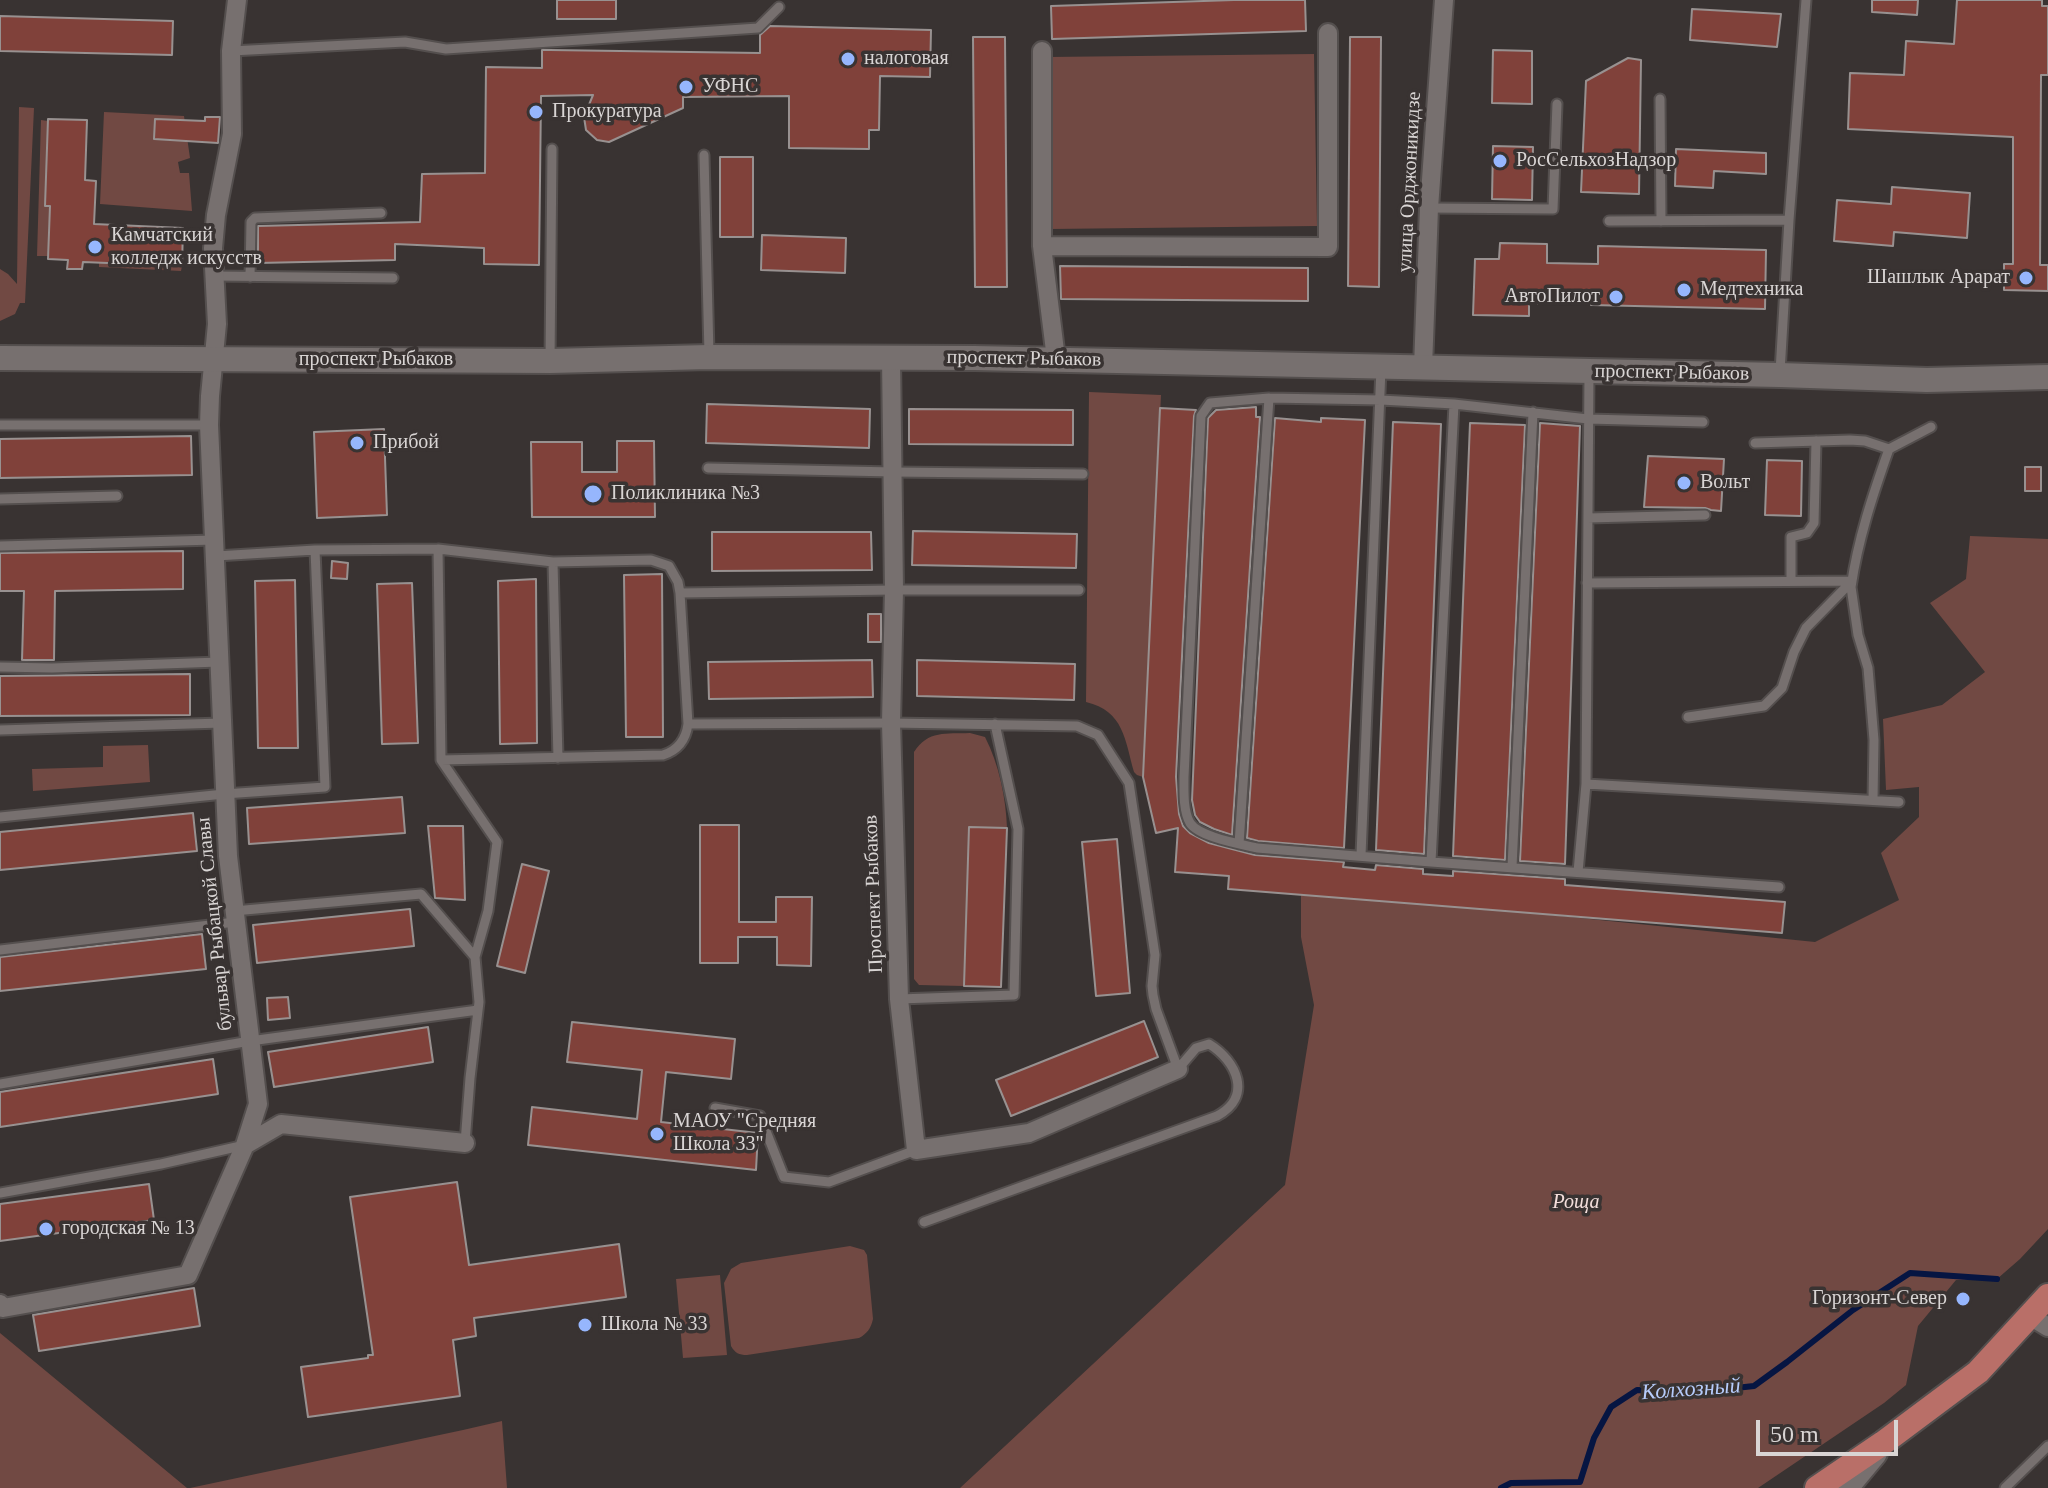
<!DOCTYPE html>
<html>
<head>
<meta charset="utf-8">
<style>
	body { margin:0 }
	#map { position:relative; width:2048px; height:1488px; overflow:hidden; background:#393332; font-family:Georgia,serif }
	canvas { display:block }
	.scale { position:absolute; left:1756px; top:1420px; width:142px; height:36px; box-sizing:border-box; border:4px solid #d9d5d4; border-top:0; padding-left:10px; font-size:24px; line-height:28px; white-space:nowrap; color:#d9d5d4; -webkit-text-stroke:6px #393332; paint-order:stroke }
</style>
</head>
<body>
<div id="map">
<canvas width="2048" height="1488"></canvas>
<div class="scale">50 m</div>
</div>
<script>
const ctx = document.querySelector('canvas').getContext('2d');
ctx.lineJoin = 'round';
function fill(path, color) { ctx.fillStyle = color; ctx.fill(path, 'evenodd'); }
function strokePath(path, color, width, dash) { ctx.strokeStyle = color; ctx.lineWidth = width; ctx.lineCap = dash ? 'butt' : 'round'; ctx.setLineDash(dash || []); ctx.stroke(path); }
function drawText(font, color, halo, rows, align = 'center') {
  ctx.font = font + ' Georgia,serif'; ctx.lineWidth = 7; ctx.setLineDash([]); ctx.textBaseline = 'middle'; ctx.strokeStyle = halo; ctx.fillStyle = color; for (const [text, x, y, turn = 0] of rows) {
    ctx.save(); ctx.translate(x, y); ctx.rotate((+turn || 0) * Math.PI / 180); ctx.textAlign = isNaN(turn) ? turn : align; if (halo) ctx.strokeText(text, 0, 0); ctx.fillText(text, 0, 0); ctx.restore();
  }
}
const green = new Path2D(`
	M1314,54L1317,226L1050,229L1048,57Z
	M19,107L34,108L25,303H20L15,314L0,321V269L8,274L17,284Z
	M104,112L184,116L190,158L178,162L180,173H189L192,211L100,204Z
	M41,120L48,121L46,206H54L49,223L48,256H37Z
	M99,262L182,266L181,271L99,267Z
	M1089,392L1161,395L1143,777L1137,775L1134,772C1125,740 1124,711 1086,702Z
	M1970,536L2048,539V1229L2020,1259L1997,1279L1956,1280L1918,1326L1906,1385L1884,1403L1758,1488H960L1285,1185L1314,1005L1301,937V895L1531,913L1815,942L1899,900L1881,853L1919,817V787L1886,790L1883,719L1942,705L1985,672L1930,603L1966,579Z
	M970,733L985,737C999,764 1006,798 1007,828L969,827L964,986L919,985L914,979V752C928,730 946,734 970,733Z
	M148,745L150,782L33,791L32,769L103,767V746Z
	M850,1246L864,1250L867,1255L873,1319C871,1328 867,1334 859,1338L747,1355C739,1355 735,1353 731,1346L724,1283L731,1269L741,1263Z
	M720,1275L727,1355L683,1358L676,1279Z
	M0,1333L187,1488H0Z
	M502,1421L507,1488H190L463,1430Z`);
const stream = new Path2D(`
	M1501,1488L1511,1483L1580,1482L1594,1438L1611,1407L1637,1390L1699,1392L1754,1386L1787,1362L1853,1310L1910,1273L1997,1279`);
const building = new Path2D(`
	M557,0H616V19H557Z
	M1234,0H1305L1306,31L1052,39L1051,6Z
	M1872,0H1918L1917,15L1872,12Z
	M1957,0H2042V6H2048V75H2041L2040,265H2048V291L2004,290V264H2013V137L1848,129L1850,73L1904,75L1906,41L1954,44Z
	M1692,9L1781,14L1777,47L1690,40Z
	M0,16L173,21L172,55L0,51Z
	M770,26L931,30L930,77L880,76L879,130H869V149L789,148V96L683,97V108L609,142L597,140L586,130L584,117L593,95L541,96L539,265L484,264V248L395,244V260L258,263V226L420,222L422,174L485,173L486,67L542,68V50H550L760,53V35Z
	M973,37H1005L1007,287H975Z
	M1350,37H1381L1379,287L1348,286Z
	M1493,50L1532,51V104L1492,103Z
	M1628,58L1641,60L1639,194L1581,192L1586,81Z
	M205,117H220L218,143L154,139L155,119L205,121Z
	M48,119L87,120L85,180L96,181L94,224L183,228L182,266L83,262L82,269H67L68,260L48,259L50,206H45Z
	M1493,146L1533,147L1532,200L1492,199Z
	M1676,149L1766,153V174L1714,171L1713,188L1675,186Z
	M720,157H753V237H720Z
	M1892,187L1970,193L1967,238L1894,232L1893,246L1834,241L1837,200L1891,204Z
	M762,235L846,238L845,273L761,270Z
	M1500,243L1547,244V263L1598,264V246L1766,250L1765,309L1591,305V302L1546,301L1545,304L1529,303V316L1473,315L1475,259H1499Z
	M1060,266L1308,268V301L1061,299Z
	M707,404L870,409L869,448L706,443Z
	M1256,407V417H1260L1232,835L1214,829L1200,822L1195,815L1192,800L1208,418L1216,410Z
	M1160,408L1196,410L1194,416L1176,777L1179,814L1183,826L1190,833L1209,843L1255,855L1344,862L1343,867L1375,870L1376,865L1423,869V874L1453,876V871L1565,879V885L1785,902L1782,933L1228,889L1229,876L1175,872L1178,828L1156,833L1143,777Z
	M909,409L1073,410V445L909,444Z
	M1275,418L1321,422V418L1365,420L1344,848L1258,841L1247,838Z
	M1393,422L1441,424L1424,854L1376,850Z
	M1470,423L1525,425L1505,860L1453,856Z
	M1540,423L1580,426L1565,864L1520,861Z
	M384,429L387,515L317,518L314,432Z
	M191,436L192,475L0,478V439Z
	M617,441H654L655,517H532L531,442H582V472H617Z
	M1648,456L1724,459L1721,511L1711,510L1705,508L1644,507Z
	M1767,460L1802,461L1801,516L1765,515Z
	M2025,467H2041V491H2025Z
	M913,531L1077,534L1076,568L912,565Z
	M712,532H871L872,570L712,571Z
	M183,551V589L55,591L54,660H22L24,591H0V553Z
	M332,561L348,563L347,579L331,578Z
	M662,574L663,737H626L624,575Z
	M536,579L537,743L500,744L498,581Z
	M295,580L298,748H258L255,581Z
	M412,583L418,743L382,744L377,584Z
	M868,614H881V642H868Z
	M872,660L873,697L709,699L708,662Z
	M917,660L1075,664L1074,700L917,696Z
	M190,674V715L0,716V676Z
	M402,797L405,833L249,844L247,808Z
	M193,813L197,851L0,870V832Z
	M700,825H739V922H776V897H812L811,966L777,965V937H738V963H700Z
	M428,826H463L465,900L435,898Z
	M969,827L1007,828L1001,987L964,986Z
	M1117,839L1130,993L1096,996L1082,842Z
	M522,864L549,871L525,973L497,966Z
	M410,909L414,946L257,963L253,925Z
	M202,934L206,969L0,991V957Z
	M288,997L290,1018L268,1020L267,998Z
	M1144,1021L1158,1057L1011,1116L996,1080Z
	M572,1022L735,1039L731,1079L666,1072L661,1122L758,1133L756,1170L528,1145L532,1107L637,1119L642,1070L567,1062Z
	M428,1027L433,1062L274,1087L268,1052Z
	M213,1059L218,1094L0,1127V1092Z
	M457,1182L469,1265L619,1244L626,1297L474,1318L476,1336L453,1340L460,1396L308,1417L301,1367L368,1358V1355H373L350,1197Z
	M149,1184L154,1220L0,1241V1204Z
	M194,1288L200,1326L39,1351L33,1315Z`);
const lane = new Path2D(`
	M231,51L405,42L446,49L758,28L779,7
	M1660,99L1661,221
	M704,155L709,354
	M1429,208L1553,209L1557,104
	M1609,221L1789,220
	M214,276L393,278
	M250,277L251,222L255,218L381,213
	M550,361L552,149
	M1780,372L1789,220L1806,0
	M1703,422L1588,419L1454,404L1381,400L1269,398L1210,403L1201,416L1184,777C1184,791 1183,811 1190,823C1199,837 1241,844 1257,848L1431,862L1779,887
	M0,425H209
	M1755,443L1850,440L1865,441L1889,449
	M708,468L893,472L1083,474
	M0,499L117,496
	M1588,518L1705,515
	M0,546L214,540
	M438,549L441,760L663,755C679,750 686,739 688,724L891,723L1077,726L1098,735L1129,783L1155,955L1152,986L1153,995L1156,1009L1178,1069
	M216,556L315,550L438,549L553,562L651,560L669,566L678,582L680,593
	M553,562L558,758
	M1791,581V537L1807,533L1814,523L1816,441
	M1587,583L1852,581
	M0,667L52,668L219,662
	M1688,717L1764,706L1782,688L1794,652L1806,628L1852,581
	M688,724L680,593L894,590H1079
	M0,730L221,723
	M441,760L497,842L488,911L475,957L479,1002L470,1078L465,1143
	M1586,784L1899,802
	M1873,800L1874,740L1868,668L1858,635L1851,587C1858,539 1873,494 1889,449L1931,427
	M0,817L224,794L325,787L315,550
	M1239,844L1269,398
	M1361,855L1381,368
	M1431,862L1454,404
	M1512,867L1533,412
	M1578,872L1586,784L1589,372
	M234,911L421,894L475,957
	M0,950L235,922
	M899,999L1014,995L1018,829L995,724
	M0,1084L250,1041L478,1010
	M715,1108L760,1116L784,1177L829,1182L916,1150
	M0,1193L161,1164L245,1145
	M924,1222L1217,1116C1253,1097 1237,1061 1209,1044L1196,1048L1178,1069
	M2005,1488L2048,1446`);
const street = new Path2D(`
	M1042,51V246
	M891,358L894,590L891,723L899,999L916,1150L1029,1133L1178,1069
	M1056,359L1042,246L1328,247V33
	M1423,367L1429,208L1444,0
	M245,1145L281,1124L465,1143
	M0,1304L3,1308L188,1275L245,1145L258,1104L228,856L209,425L210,396L217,324L213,248L216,215L232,134L231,51L237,0
	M2030,1316L2048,1327`);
const secondary = new Path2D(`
	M0,358L550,361L709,357L974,358L1780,375L1927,380L2048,377
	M1846,1488L1875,1453`);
const primary = new Path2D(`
	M1817,1488L1883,1443L1978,1372L2048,1296`);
const markers = [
	[848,59,8,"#96b6fd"],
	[686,87,8,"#96b6fd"],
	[536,112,8,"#96b6fd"],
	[1500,161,8,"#96b6fd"],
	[95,247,8,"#96b6fd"],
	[2026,278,8,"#96b6fd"],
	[1684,290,8,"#96b6fd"],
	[1616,297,8,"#96b6fd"],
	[357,443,8,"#96b6fd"],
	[1684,483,8,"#96b6fd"],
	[593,494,10,"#96b6fd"],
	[657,1134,8,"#96b6fd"],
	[46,1229,8,"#96b6fd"],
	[1963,1299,8,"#96b6fd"],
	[585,1325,8,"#96b6fd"]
];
const poiNames = [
	["налоговая",864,59],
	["УФНС",702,87],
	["Прокуратура",552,112],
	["РосСельхозНадзор",1516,161],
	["Камчатский",111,236],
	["колледж искусств",111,259],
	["Шашлык Арарат",2010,278,"right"],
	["Медтехника",1700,290],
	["АвтоПилот",1600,297,"right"],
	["Прибой",373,443],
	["Вольт",1700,483],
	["Поликлиника №3",611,494],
	["МАОУ \"Средняя",673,1122],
	["Школа 33\"",673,1145],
	["городская № 13",62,1229],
	["Горизонт-Север",1947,1299,"right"],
	["Школа № 33",601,1325]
];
const streetNames = [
	["улица Орджоникидзе",1410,182,-87],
	["проспект Рыбаков",1024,359,1],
	["проспект Рыбаков",376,360],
	["проспект Рыбаков",1672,373,1],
	["Проспект Рыбаков",874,894,-92],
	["бульвар Рыбацкой Славы",215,924,-96]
];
const parkNames = [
	["Роща",1576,1203]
];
const waterNames = [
	["Колхозный",1691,1390,-4]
];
fill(green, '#714943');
strokePath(stream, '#061542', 6);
fill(building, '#80413a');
strokePath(building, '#989190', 2);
strokePath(lane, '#544f4e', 13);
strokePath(street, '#544f4e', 22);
strokePath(secondary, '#544f4e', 28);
strokePath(primary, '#544f4e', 28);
strokePath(lane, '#77706f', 9);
strokePath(street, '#77706f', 18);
strokePath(secondary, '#77706f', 24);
strokePath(primary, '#b96f68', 24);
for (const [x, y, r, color] of markers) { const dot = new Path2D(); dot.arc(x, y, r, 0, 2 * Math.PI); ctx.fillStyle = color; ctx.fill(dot); strokePath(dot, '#393332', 3); }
drawText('20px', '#d9d5d4', '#393332', poiNames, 'left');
drawText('20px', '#d9d5d4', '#393332', streetNames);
drawText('italic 20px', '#f3dedb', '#393332', parkNames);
drawText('italic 22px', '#b6ccfb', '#393332', waterNames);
</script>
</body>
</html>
